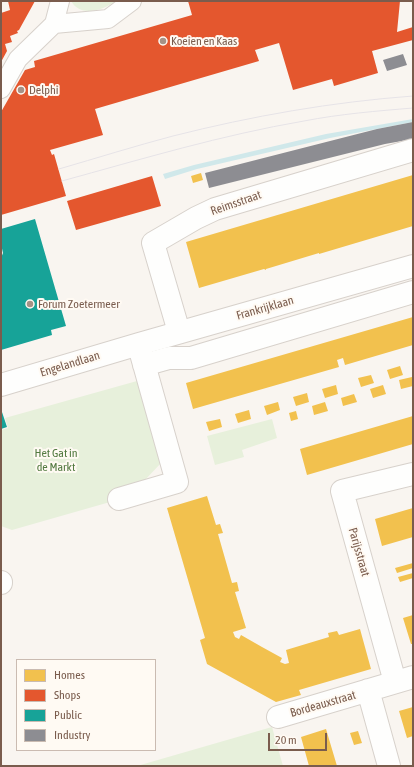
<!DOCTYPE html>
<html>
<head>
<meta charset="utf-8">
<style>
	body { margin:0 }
	#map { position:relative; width:414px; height:767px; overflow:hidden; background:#f9f5f0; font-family:"Asap Condensed",sans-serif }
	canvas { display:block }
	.frame { position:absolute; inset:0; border:2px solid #7a5c4d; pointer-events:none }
	.legend { position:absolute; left:16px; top:659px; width:140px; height:92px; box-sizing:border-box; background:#fffaf3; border:1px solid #cabbb1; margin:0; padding:5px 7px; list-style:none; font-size:12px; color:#7a5c4d }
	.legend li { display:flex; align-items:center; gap:8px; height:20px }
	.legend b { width:20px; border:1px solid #cabbb1 }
	.scale { position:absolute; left:268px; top:733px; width:59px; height:18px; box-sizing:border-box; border:2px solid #7a5c4d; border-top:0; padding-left:5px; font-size:12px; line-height:14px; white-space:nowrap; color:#7a5c4d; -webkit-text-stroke:3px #fffaf3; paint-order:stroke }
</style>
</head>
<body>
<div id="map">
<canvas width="414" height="767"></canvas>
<div class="frame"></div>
<ul class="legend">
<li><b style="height:11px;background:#f2c14e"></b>Homes</li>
<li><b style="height:11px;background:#e4572e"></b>Shops</li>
<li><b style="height:11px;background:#17a398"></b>Public</li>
<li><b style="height:11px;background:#8d8d92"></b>Industry</li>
</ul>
<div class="scale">20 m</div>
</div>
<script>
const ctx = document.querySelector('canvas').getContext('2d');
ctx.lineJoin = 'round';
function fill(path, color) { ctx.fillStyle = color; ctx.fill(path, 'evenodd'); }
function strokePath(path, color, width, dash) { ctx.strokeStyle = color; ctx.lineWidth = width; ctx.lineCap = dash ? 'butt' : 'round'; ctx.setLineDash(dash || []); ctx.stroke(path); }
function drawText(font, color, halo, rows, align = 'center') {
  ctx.font = font + ' "Asap Condensed",sans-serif'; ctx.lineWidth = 4; ctx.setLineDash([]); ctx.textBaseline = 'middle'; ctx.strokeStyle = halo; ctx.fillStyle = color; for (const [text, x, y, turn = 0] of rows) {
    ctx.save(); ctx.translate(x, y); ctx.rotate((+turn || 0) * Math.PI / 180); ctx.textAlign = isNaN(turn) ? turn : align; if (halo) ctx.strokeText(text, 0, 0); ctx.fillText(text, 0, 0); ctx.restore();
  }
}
const green = new Path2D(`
	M71,1H116C103,10 81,18 71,1Z
	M137,381L162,462L144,481L110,502L12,530L1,526V430L8,428L5,418Z
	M272,419L277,438L242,450L244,457L215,465L207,436Z
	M272,727L283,766H137Z`);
const water = new Path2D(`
	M413,119V122L330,138L197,169L165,179L163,174L194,165L326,134Z`);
const homes = new Path2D(`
	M201,173L203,180L193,183L191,176Z
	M413,175V226L319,254V253L266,269V270L264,269L199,288L186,242Z
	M413,317V345L345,365L343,358L337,360L339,367L193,409L186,383Z
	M400,366L403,375L390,379L387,370Z
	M371,375L374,383L361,387L358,378Z
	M412,377L413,386L401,389L399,380Z
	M336,385L338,394L325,398L322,389Z
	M383,385L386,394L373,398L370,389Z
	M307,393L309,402L296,406L293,397Z
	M354,394L357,402L343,406L341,398Z
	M278,402L280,410L267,415L264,406Z
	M325,402L328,411L314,415L312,406Z
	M249,410L251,419L238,423L235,414Z
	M296,411L298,419L291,421L289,413Z
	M413,416V444L307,475L300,449Z
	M220,419L222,427L209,431L206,422Z
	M207,496L216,525L220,524L223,533L218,534L232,583L237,582L239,591L235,592L246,628L233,632L235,637L239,639L241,635L262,647L282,658L280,662L285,664L289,663L286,650L329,637L328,633L337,631L339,635L360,629L371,669L299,690L301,695L276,702L207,664L200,640L205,638L167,508Z
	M413,508V537L382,546L375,519Z
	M413,563V568L397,573L395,568Z
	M413,573V578L400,582L398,577Z
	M413,615V644H411L403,618Z
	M413,707V736L407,738L399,711Z
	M326,729L337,766H309L301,737Z
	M358,731L362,743L354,745L350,733Z`);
const shops = new Path2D(`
	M8,1H35L19,30L17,31L18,33L10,36L12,42L5,44L7,51L1,62V13L10,10Z
	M188,1H400L397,32L413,27V40L372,51L378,73L334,86L332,79L293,90L279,43L255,50L259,61L95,109L103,135L50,150L52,155L54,154L66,196L1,215V112L25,70L35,67L34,61L192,15Z
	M152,176L161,206L76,230L67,201Z`);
const public = new Path2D(`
	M35,219L66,326L51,330L52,335L1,350V258L3,253L1,244V229Z
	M1,409L7,427L1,429Z`);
const industry = new Path2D(`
	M403,54L407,65L387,71L383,60Z
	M413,122V139L385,144L209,188L205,173L377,129Z`);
const pedestrian = new Path2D(`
	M54,24L60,1
	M1,89L18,59L54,24L108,19L132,1`);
const minor = new Path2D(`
	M179,332L153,243L196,218L215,209L413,150
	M144,365L169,358H191L413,292
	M119,499L177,482L140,350
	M1,582V583
	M395,682L342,491L413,474
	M368,690L389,766
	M278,717L413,677`);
const tertiary = new Path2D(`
	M1,385L139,344L413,266`);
const tram = new Path2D(`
	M59,169C97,158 135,146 173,136C252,116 332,102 413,96
	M62,181C142,159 222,135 304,121C340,114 377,111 413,108`);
const markers = [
	[163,41,4,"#a69286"],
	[21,90,4,"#a69286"],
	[30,304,4,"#a69286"]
];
const poiNames = [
	["Koeien en Kaas",171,41],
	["Delphi",29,90],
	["Forum Zoetermeer",38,304]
];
const streetNames = [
	["Reimsstraat",236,203,-19],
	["Frankrijklaan",265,308,-16],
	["Engelandlaan",70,364,-17],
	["Parijsstraat",359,552,74],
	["Bordeauxstraat",323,704,-16]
];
const parkNames = [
	["Het Gat in",56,453],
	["de Markt",56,467]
];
fill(green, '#e7f0db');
fill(water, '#d0e8ea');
fill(homes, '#f2c14e');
fill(shops, '#e4572e');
fill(public, '#17a398');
fill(industry, '#8d8d92');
strokePath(pedestrian, '#d7d1cb', 20);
strokePath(minor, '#d7d1cb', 24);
strokePath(tertiary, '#d7d1cb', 24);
strokePath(pedestrian, '#fefefd', 18);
strokePath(minor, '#fefefd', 22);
strokePath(tertiary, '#fefefd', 22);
strokePath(tram, '#e6e3e7', 1);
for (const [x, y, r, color] of markers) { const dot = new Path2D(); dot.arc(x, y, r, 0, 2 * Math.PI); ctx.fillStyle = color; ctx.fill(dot); strokePath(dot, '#fffaf3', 1.5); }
drawText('12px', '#7a5c4d', '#fffaf3', poiNames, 'left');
drawText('12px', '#7a5c4d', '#fffaf3', streetNames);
drawText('12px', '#537a41', '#fffaf3', parkNames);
</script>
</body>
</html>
